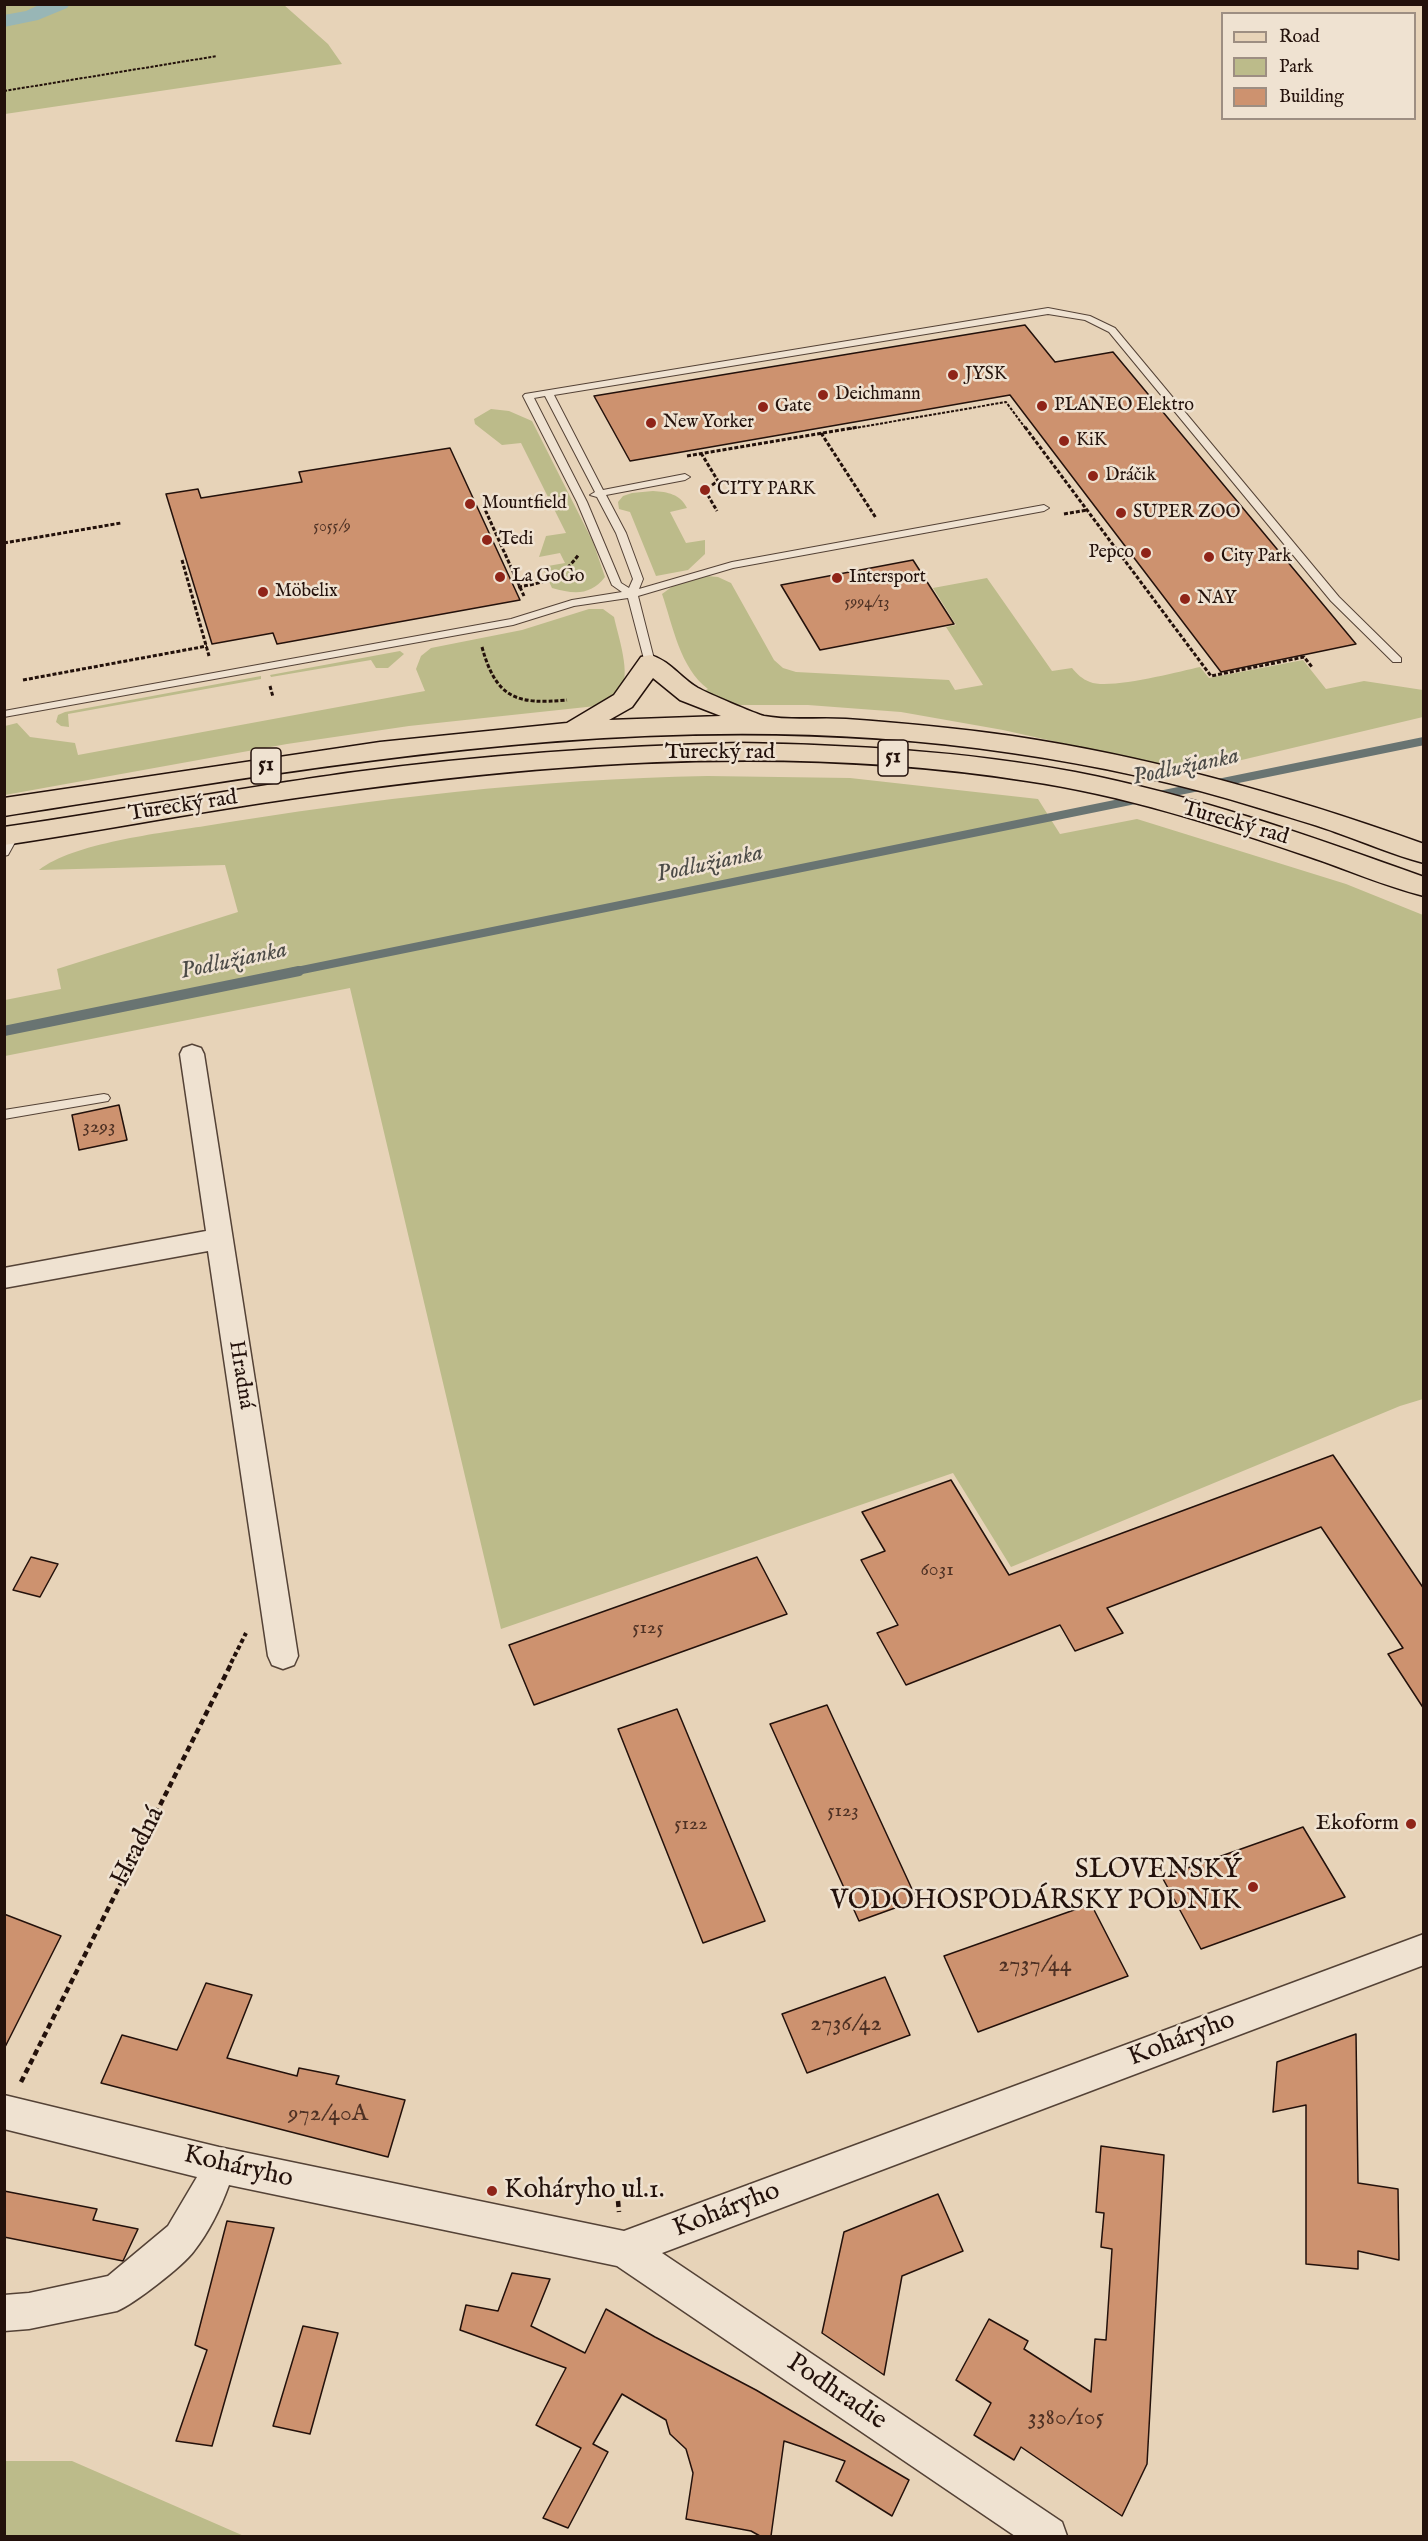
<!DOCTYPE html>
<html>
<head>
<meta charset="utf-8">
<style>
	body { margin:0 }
	#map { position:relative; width:1428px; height:2541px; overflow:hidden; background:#e7d3b8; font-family:"IM FELL English",serif }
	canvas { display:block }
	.frame { position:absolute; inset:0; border:6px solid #23110b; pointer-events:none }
	.legend { position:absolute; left:1221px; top:12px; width:195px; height:108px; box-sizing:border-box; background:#efe2d1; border:2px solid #9d8e82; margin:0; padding:8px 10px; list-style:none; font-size:18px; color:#23110b }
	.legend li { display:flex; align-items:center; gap:12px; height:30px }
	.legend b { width:30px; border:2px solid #9d8e82 }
</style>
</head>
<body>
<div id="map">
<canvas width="1428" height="2541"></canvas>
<div class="frame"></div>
<ul class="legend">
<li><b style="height:8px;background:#e7d3b8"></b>Road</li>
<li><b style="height:16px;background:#bcbb8a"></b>Park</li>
<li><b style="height:16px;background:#cd926f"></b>Building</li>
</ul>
</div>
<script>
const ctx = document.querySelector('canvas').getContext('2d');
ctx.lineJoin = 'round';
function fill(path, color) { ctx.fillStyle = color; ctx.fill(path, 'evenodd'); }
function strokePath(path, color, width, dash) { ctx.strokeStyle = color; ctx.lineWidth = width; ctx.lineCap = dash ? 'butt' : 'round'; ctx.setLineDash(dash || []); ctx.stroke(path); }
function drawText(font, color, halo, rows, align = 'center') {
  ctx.font = font + ' "IM FELL English",serif'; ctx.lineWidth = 5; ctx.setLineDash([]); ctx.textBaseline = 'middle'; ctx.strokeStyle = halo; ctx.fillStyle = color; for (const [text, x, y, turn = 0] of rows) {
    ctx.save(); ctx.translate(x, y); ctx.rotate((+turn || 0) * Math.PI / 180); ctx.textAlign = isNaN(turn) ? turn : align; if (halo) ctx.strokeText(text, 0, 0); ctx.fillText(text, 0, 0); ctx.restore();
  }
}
const green = new Path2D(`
	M4,5H284L328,44L342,64L5,114Z
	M491,409L509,411L532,421L593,542L605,577C590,596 574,594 552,588L542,567L565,563L560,553L539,557L546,536L566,533L521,443L502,445L475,424L474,419Z
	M653,491C668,492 680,494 687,508L670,512L686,543L705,540V554L688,570L656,576L630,512L619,509L618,502L623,496L632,493Z
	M707,576L718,577L731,583L774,660L783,668L796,672L949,680L955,690L983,685L946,627L956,625L933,588L987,578L1052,671L1072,668C1077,674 1082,679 1090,682C1109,690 1177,672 1200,667L1209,678L1303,660L1326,689L1364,681L1423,690V717L1191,772L1003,730L901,712L808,705H739L702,692L708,689C680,668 673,626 662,594L673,586Z
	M589,609H603L614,617C618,636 632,675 620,691C615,698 603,702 596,706L409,726L287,744L5,795V726L17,723L30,737L75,743L78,755L425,691L416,669L421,656L431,648L522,630Z
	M400,651L404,654L388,668H376L371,660L271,677L270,675Z
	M261,676V679L68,714L69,727L61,726L56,722L58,715L65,712Z
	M707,776L850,778L1038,799L1060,834L1137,819L1346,884L1423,915V1399L1400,1406L1011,1567L953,1473L501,1629L350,988L5,1056V1000L61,989L57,969L238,912L225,865L39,870C73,843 161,833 205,826C371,799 538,779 707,776Z
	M5,2461H72L244,2536H5Z`);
const streamFar1 = new Path2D(`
	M292,972L1424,741`);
const stream = new Path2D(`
	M4,1031L299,971`);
const canal = new Path2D(`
	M41,4H70L67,8L38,20L4,27V15L26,11Z`);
const building = new Path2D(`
	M1025,325L1055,362L1113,352L1356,644L1221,672L1010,395L630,461L594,396Z
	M450,448L520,600L277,644L273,633L212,644L166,494L198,489L201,498L302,482L299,472Z
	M913,560L954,624L820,650L781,585Z
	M119,1105L127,1140L79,1150L72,1115Z
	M1333,1455L1424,1589V1709L1388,1654L1403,1648L1321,1527L1107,1608L1123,1633L1075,1651L1060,1625L906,1685L877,1633L898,1625L861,1560L885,1551L862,1512L951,1480L1009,1575Z
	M31,1557L58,1564L40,1597L13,1590Z
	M757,1557L787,1614L534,1705L509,1645Z
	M827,1705L917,1900L859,1921L770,1724Z
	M677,1709L765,1921L703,1943L618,1729Z
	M1303,1827L1345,1897L1201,1949L1162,1877Z
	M1091,1904L1128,1976L978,2032L944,1956Z
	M4,1914L61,1936L4,2049Z
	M885,1977L910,2035L807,2073L782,2014Z
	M206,1983L252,1995L227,2058L297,2076L299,2068L339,2076L336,2084L405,2100L388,2157L101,2083L122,2035L177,2050Z
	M1356,2034L1358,2183L1398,2189L1399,2260L1358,2251V2269L1306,2264V2105L1273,2112L1277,2062Z
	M1101,2146L1164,2155L1147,2464L1122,2516L1021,2447L1014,2460L974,2435L991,2403L956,2380L989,2319L1028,2341L1024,2349L1091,2392L1095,2339L1106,2340L1112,2249L1101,2247L1104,2213L1096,2212Z
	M4,2191L97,2209L93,2220L138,2229L123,2261L4,2237Z
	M938,2194L963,2251L902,2276L884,2375L822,2333L844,2232Z
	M227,2221L274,2228L212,2446L176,2441L207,2350L195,2345Z
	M512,2273L550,2279L531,2326L585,2353L606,2309L655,2337L756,2390L909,2480L892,2516L836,2481L845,2461L784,2441L771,2536H760L751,2531L686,2519L693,2473L686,2449L670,2434L666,2420L622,2394L593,2444L608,2452L568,2528L543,2518L581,2448L536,2425L566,2368L460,2330L466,2305L498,2311Z
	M303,2326L338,2333L310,2434L273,2426Z`);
const pathFar3 = new Path2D(`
	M4,91L217,56
	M849,429L1006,402L1026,429`);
const pathFar2 = new Path2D(`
	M1025,427L1211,676L1304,657L1312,667
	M821,433L876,518
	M701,453L718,481L705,490L717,511
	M687,456L858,427
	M483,505L524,596
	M1064,514L1087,510
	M4,543L121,523
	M182,560L209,656
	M518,587C545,583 563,577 579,554
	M482,647C496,698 516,705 567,700
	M23,680L207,646
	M270,686L273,697`);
const pathFar1 = new Path2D(`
	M231,1663L246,1633`);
const path = new Path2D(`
	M21,2082L232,1662
	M618,2201L619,2212`);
const service = new Path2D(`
	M1048,308L1090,316L1115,328L1339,597L1401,658V662H1393L1331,601L1109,332L1085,320L1048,314L554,395L603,490L685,474L690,477L685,480L606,495L626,533L643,579L639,589L732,562L1044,505L1049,508L1044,511L733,568L638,596L655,663L654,665H646L645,663L628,598L574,606L513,625L4,717V711L511,619L572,600L622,592L612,585L577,502L523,396L525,394ZM545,396L595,492L590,495L597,497L616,533L633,579L629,588L621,583L587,502L534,398Z
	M13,831L19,835L8,855L4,856V840L9,832Z
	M104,1094L108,1095L110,1098L108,1101L4,1119V1110Z`);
const minor = new Path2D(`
	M192,1045L201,1048L204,1054L298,1656L294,1665L283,1669L272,1665L268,1656L208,1251L4,1288V1268L206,1231L180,1054L183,1048Z
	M1424,1934V1965L662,2253L1062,2522L1067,2536H1015L617,2266L229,2185C221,2207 209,2232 194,2251C183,2266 134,2304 117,2311L29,2329L4,2331V2295L29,2293L108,2276L168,2226L197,2177L4,2129V2095L219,2147L624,2231Z`);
const primary = new Path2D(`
	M650,655C669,660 681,678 698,688C707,693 756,714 764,716C790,721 819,717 846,719C901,723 957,728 1012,736C1153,757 1290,796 1424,844V863C1393,855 1364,842 1335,832C1310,823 1284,816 1259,808C1179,783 1095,765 1012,753C670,702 342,763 4,816V798L380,742L567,723L614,695L641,657ZM653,678L680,700L721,716L609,720L632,707Z
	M740,743C853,745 964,751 1075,772C1194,795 1310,836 1424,877V896C1384,886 1346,869 1307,856C1216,825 1123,795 1027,781C773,741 515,765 262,803C176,816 91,832 4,845V827C122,810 238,788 355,772C483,755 611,746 740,743Z`);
const markers = [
	[953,375,6,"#8f2418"],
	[823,395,6,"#8f2418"],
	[1042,406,6,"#8f2418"],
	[763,407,6,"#8f2418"],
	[651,423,6,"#8f2418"],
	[1064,441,6,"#8f2418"],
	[1093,476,6,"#8f2418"],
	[705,490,6,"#8f2418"],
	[470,504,6,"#8f2418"],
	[1121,513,6,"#8f2418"],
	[487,540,6,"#8f2418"],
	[1146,553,6,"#8f2418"],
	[1209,557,6,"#8f2418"],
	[500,577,6,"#8f2418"],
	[837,578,6,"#8f2418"],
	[263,592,6,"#8f2418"],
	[1185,599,6,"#8f2418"],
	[1411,1824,6,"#8f2418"],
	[1253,1887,6,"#8f2418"],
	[492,2191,6,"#8f2418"]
];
const farNumbernames = [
	["5055/9",332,528],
	["5994/13",867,604]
];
const farPoinames = [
	["JYSK",965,375],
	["Deichmann",835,395],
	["PLANEO Elektro",1054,406],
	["Gate",775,407],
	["New Yorker",663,423],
	["KiK",1076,441],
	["Dráčik",1105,476],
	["CITY PARK",717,490],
	["Mountfield",482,504],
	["SUPER ZOO",1133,513],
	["Tedi",499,540],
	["Pepco",1134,553,"right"],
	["City Park",1221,557],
	["La GoGo",512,577],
	["Intersport",849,578],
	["Möbelix",275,592],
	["NAY",1197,599]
];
const numberNames = [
	["3293",99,1128],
	["6031",937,1571],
	["5125",648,1629],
	["5123",843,1812],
	["5122",691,1825]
];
const shields = [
	[893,758,30],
	[266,766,30]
];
const shieldNames = [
	["51",893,758],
	["51",266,766]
];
const streetNames = [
	["Turecký rad",720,753],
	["Turecký rad",183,807,-9],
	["Turecký rad",1235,824,16],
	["Hradná",240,1375,81]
];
const poiNames = [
	["Ekoform",1399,1824]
];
const waterNames = [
	["Podlužianka",1186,768,-12],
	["Podlužianka",710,865,-12],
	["Podlužianka",234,962,-12]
];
const nearNumbernames = [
	["2737/44",1035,1966],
	["2736/42",846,2025],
	["972/40A",328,2115],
	["3380/105",1066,2419]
];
const nearStreetnames = [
	["Hradná",139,1847,-63],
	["Koháryho",1182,2040,-21],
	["Koháryho",238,2168,13],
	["Koháryho",727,2211,-21],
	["Podhradie",836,2393,34]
];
const nearPoinames = [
	["SLOVENSKÝ",1241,1871],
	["VODOHOSPODÁRSKY PODNIK",1241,1902],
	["Koháryho ul.1.",504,2191,"left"]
];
fill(green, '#bcbb8a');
strokePath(streamFar1, '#697472', 8);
strokePath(stream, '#697472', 10);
fill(canal, '#98b6b6');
fill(building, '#cd926f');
strokePath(building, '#23110b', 1.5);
strokePath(service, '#544236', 2);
strokePath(minor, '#544236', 3);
strokePath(primary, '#23110b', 3);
strokePath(pathFar3, '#23110b', 2, [3, 1.5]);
strokePath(pathFar2, '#23110b', 3, [4, 2]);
strokePath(pathFar1, '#23110b', 4, [4.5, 3]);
strokePath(path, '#23110b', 4.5, [6, 4]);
fill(service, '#efe2d1');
fill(minor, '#efe2d1');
fill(primary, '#e7d3b8');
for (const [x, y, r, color] of markers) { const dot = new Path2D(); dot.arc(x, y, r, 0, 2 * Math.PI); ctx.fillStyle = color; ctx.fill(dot); strokePath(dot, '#efe2d1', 2); }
drawText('16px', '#4e3124', null, farNumbernames);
drawText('18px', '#23110b', '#efe2d1', farPoinames, 'left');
drawText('20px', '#4e3124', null, numberNames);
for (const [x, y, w] of shields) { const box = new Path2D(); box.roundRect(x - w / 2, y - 18, w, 36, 4.5); ctx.fillStyle = '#efe2d1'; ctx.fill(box); strokePath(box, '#23110b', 1.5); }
drawText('bold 21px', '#23110b', null, shieldNames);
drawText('22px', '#23110b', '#efe2d1', streetNames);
drawText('22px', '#23110b', '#efe2d1', poiNames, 'right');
drawText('italic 24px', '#4c4b47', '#efe2d1', waterNames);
drawText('24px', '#4e3124', null, nearNumbernames);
drawText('27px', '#23110b', '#efe2d1', nearStreetnames);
drawText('27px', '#23110b', '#efe2d1', nearPoinames, 'right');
</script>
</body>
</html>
